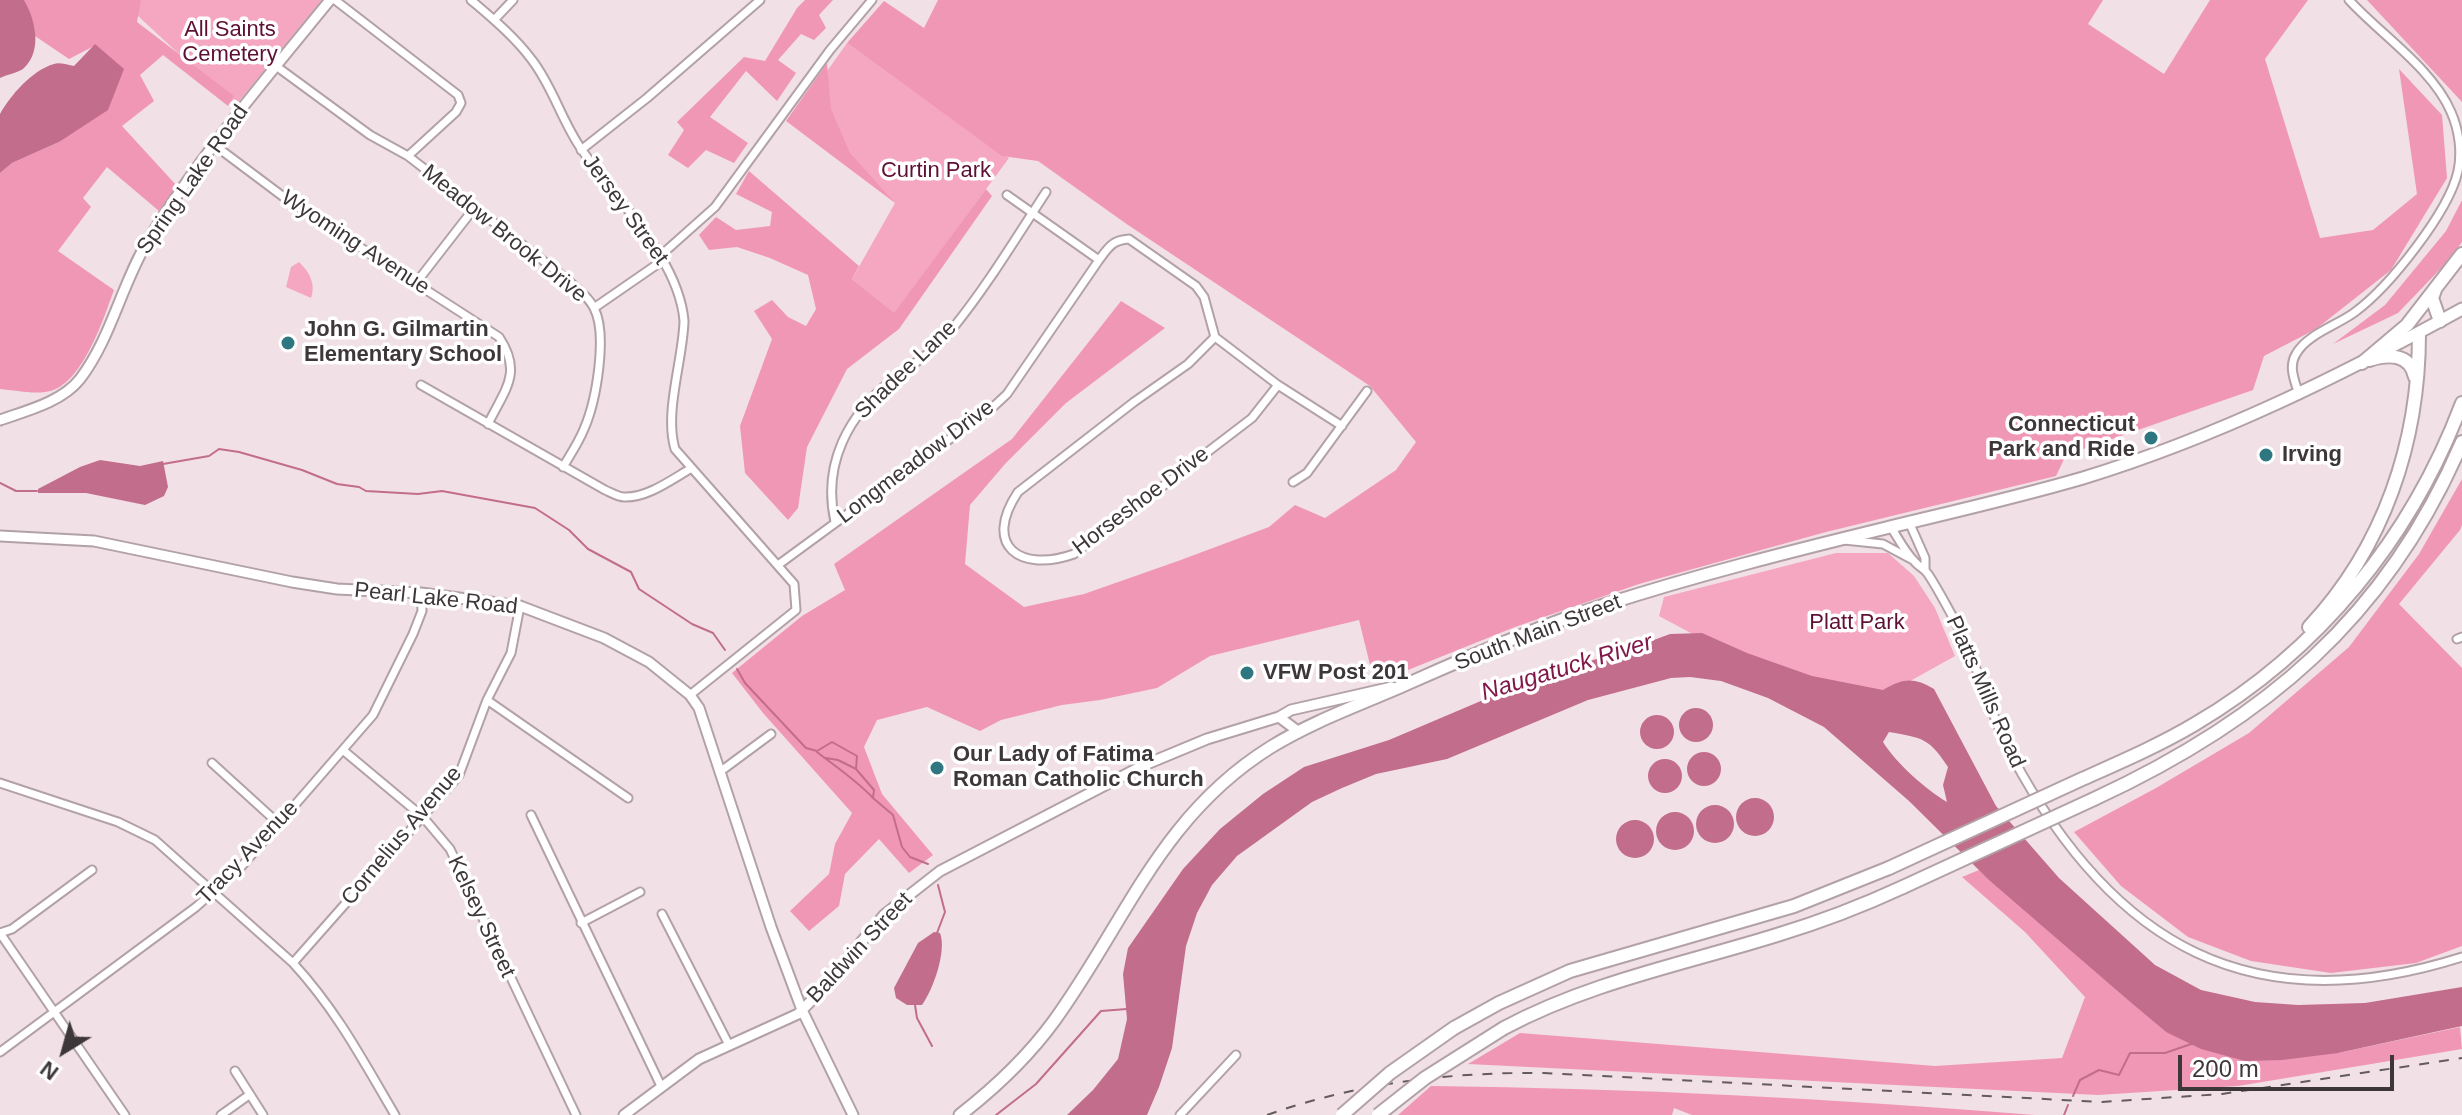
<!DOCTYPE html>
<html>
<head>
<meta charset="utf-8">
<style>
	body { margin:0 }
	#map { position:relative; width:2462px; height:1115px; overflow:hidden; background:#f1e0e5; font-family:Helvetica,sans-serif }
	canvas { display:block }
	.north { position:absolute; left:24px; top:1011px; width:80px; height:80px; -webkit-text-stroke:6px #fff; paint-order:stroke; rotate:217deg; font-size:22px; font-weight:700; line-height:32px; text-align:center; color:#3e3739 }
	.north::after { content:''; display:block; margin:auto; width:28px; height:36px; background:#3e3739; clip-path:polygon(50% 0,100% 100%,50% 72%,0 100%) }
	.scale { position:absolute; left:2178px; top:1055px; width:216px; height:36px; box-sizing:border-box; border:4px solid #3e3739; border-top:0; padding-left:10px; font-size:24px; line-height:28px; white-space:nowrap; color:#3e3739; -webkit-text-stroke:6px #fff; paint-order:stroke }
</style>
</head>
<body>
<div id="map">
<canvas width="2462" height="1115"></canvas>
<div class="north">N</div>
<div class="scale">200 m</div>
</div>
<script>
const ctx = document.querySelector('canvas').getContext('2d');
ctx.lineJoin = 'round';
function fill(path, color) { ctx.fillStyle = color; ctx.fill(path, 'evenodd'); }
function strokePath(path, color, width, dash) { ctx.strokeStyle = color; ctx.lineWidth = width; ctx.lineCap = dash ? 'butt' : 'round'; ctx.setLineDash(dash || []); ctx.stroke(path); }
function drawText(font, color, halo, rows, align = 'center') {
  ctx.font = font + ' Helvetica,sans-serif'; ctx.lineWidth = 7; ctx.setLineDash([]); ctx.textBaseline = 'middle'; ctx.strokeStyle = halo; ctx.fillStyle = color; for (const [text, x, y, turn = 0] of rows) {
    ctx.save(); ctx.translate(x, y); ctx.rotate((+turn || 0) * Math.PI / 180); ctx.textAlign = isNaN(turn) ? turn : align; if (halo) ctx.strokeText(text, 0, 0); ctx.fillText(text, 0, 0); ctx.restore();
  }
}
const green = new Path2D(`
	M129,0H322L235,106L124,3Z
	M847,43L982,141L1009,158L894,314L852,279L895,203L796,115Z
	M299,262C310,272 316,285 311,298L286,287L291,267Z
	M1836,553H1888L1914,576L1935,608L1955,656L1887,694L1842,692L1713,645L1659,616L1664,597Z`);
const forest = new Path2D(`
	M24,0H141L137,22L234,96L228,106L163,55L140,75L154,101L122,126L177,186L159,211L107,167L83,198L91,207L58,251L114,290C103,320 81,389 45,392C31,394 14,390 0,389V173L12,163L59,142L96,45L69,59L35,36L34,26Z
	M805,0H833L819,15L826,28L814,40L801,34L778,60L796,73L777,101L746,71L710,117L748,143L734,163L706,150L688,168L668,155L684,130L677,122L744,57L765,61L797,8Z
	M938,0H2103L2088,24L2164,74L2210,0H2308L2265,59L2320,238L2373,230L2417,194L2399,69L2442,115L2447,178L2391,270L2316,329L2264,356L2253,390L2066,455L2056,476L1826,532L1639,584L1515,627L1403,672L1373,677L1359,620L1210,656L1157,688L1100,700L1062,705L1001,720L980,731L927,707L877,720L864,747L882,794L933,855L909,873L879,839L845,874L839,906L809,931L790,911L829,874L835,844L852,813L763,713L732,673L802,616L845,590L834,564L1012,439L1121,301L1165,328L1066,403L1005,464L970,505L965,564L1024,607L1084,594L1178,561L1269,527L1295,505L1325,518L1396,470L1416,442L1370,386L1128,225L1038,161L1002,156L847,43L884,1L924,28Z
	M2367,0H2462V102Z
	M827,63L831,109L850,153L895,203L786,121Z
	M749,171L859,266L852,279L894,313L986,189L992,196L899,329L847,369L807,447L798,508L788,520L745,473L740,426L772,339L754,311L772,300L788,317L806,326L816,309L808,275L770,258L737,247L709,250L699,235L716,217L736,230L770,226L772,212L736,194Z
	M2462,200V242L2448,261L2398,313L2333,344L2385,305L2446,231Z
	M2462,479V525L2460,530L2399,604L2462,668V946L2416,963L2331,973L2251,961L2188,937L2121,886L2074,832L2156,788L2249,733L2349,647L2419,554Z
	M1979,870L2166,1032L2338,1053L2460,1027L2462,1049L2238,1086L2098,1095L1468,1064L1520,1033L1935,1066L2062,1058L2085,997L2025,932L1962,877Z
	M1431,1086C1633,1088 1834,1099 2035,1115H1692L1674,1108L1672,1115H1398Z`);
const water = new Path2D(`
	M0,0H24C35,19 43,50 24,68C19,73 7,74 0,78Z
	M95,44L124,69L108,110L59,142L12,163L0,173V114C10,96 32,70 54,64C59,62 68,65 74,66Z
	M100,460L140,466L163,461L168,487L164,496L145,505L86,493H38V489L80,467Z
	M1702,633L1747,653L1812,676L1883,690C1903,678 1914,677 1934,689L1996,806L2059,878L2155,965L2201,990L2255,1002L2298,1005L2365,1003L2462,987V1026L2338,1053L2282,1060L2245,1061L2201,1049L2166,1032L2128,1000L1989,880L1909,801L1824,727L1768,698L1721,681L1690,677L1671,678L1588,700L1447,759L1376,774L1342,788L1312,802L1237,856L1212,885L1197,913L1186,946L1172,1048L1159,1087L1147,1115H1067L1093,1090L1118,1059L1127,1019L1123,974L1128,948L1183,869L1220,829L1263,794L1304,767L1389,740L1542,675L1624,651L1670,634ZM1889,732C1923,738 1929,738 1948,767L1943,785L1947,802C1925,789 1896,763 1883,742Z
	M1679 725a17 17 0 1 1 34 0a17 17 0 1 1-34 0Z
	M1640 732a17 17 0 1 1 34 0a17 17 0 1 1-34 0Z
	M1687 769a17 17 0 1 1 34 0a17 17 0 1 1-34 0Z
	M1648 776a17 17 0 1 1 34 0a17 17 0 1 1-34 0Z
	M1736 817a19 19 0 1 1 38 0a19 19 0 1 1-38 0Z
	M1696 824a19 19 0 1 1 38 0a19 19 0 1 1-38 0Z
	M1656 831a19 19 0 1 1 38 0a19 19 0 1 1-38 0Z
	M1616 839a19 19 0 1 1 38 0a19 19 0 1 1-38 0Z
	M934,932L940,933C947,951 933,990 922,1005H907L896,998L894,988L918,943Z`);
const stream = new Path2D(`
	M163,464L209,456L219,449L239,452L302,470L337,484L359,487L366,491L418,494L442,491L535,508L569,530L588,549L631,572L639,589L692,624L713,633L725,650
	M0,483L16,491H37
	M737,669L745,683L806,748L817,751L832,742L857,756L856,769L874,790L873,798L893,815L902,847L910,857L928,864
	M817,752C836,767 856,780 873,798
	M826,758L838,760L856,769
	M937,933L945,912L938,885
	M915,1005L917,1018L932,1046
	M2073,1096L2080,1080L2099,1070L2119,1075L2130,1053H2165L2194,1043
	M996,1115L1036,1084L1101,1011L1127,1009
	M2064,1115L2068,1105`);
const minor = new Path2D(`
	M335,0L458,95L461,103L456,112L408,156
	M471,0C492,18 515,37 532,60C553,87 562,122 582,150C616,200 679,259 684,321C683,360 664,412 675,449L794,584L796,610L690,695
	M494,20L513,0
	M276,66L370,135L408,156L559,273C570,283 587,294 594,308C608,335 596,402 584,429C579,442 570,455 563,467
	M213,144L293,204L499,337C523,373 505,389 488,424
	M581,150L647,98L760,0
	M1007,195L1099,260
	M660,256L715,207L830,50L872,0
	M416,283L475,207
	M594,308L662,261
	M1215,337L1188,364L1134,402L1018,492C982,546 1020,573 1074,554L1252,418L1278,385
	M421,385L605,490C610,492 618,497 624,497C647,498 671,480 690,469
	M2299,395C2295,381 2288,367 2296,354C2307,334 2338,325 2355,312C2389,287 2449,212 2458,171C2462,152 2459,130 2451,112C2433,69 2380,34 2349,0
	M1293,482L1307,473L1367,391
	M835,522C822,464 848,415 893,379C914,363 937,350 953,328C987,286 1016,238 1046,192
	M1909,522L1925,558V570
	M1891,527C1898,538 1905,552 1915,562C1919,567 1924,568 1928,574C1938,589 1946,605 1955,621C1978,664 1989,713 2012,756C2113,945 2251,1024 2462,957
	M1844,540L1883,544L1911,559
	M778,565L992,408L1007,394L1099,260C1108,248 1112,240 1129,239L1196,286L1204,297L1215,337L1278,385L1342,426
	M2457,639L2462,637
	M487,700L628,798
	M344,751L423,817L450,849L576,1115
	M212,763L279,824
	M721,771L771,734
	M0,783L118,822L155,840L293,963C337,1011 362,1059 395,1115
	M531,815L661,1086
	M662,914L729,1045
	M581,923L640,892
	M0,933L125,1115
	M0,933L12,929L92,870
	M293,963L459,775L487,700L511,653L520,606
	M0,1052L196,907L241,867L373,715L413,634L422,611L421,593
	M235,1071L263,1115
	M221,1115L249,1095
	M1180,1115L1236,1055`);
const secondary = new Path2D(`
	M0,420C26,411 62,402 80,379C112,337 122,282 150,237C202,153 267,77 330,0
	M0,536L94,541L292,582L337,589L421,593L520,606L604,638L649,662L690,695L699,708L771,927L802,1010L853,1115
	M1279,717L1299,732
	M624,1115L699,1059L798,1014L812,1000L885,914L940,871L1142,766L1207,739L1279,717L1291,710L1392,687`);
const primary = new Path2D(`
	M960,1115C996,1087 1027,1058 1054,1021C1126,922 1160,816 1271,747C1313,721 1362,704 1407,684C1472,655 1537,627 1604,605C1697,575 1792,551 1886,528C1952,512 2018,497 2083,478C2217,437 2340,376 2462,309`);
const motorway = new Path2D(`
	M2435,290L2432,298L2440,321
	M2369,360C2388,354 2410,353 2415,377
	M2362,363L2407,325L2462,254
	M2309,627C2384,547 2419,442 2419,334
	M2080,780C2118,763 2158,746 2195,724C2319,651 2411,538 2462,403
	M2094,799C2263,721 2387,618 2462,442
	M1454,1028L1499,1003L1570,971L1794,906L1889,868
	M1504,1028C1590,982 1684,964 1777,935C1820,922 1862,906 1903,887`);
const rail = new Path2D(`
	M1267,1115C1357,1083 1449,1072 1544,1073L2102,1102L2222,1094L2462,1058`);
const motorwayBridge = new Path2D(`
	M1889,868L2080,780
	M1903,887L2094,799
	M1342,1115L1390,1073L1454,1028
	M1378,1115L1425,1078L1504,1028`);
const markers = [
	[288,343,8,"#2e7680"],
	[2151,438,8,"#2e7680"],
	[2266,455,8,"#2e7680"],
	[1247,673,8,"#2e7680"],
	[937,768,8,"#2e7680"]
];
const parkNames = [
	["All Saints",230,30],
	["Cemetery",230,55],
	["Curtin Park",936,171],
	["Platt Park",1857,623]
];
const streetNames = [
	["Spring Lake Road",193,180,-55],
	["Jersey Street",625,210,54],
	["Meadow Brook Drive",504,234,39],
	["Wyoming Avenue",355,243,33],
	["Shadee Lane",906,370,-44],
	["Longmeadow Drive",916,462,-37],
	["Horseshoe Drive",1141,501,-37],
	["Pearl Lake Road",436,599,6],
	["South Main Street",1538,633,-21],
	["Platts Mills Road",1985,692,66],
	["Cornelius Avenue",402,836,-50],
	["Tracy Avenue",248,853,-46],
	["Kelsey Street",481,917,65],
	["Baldwin Street",860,948,-47]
];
const poiNames = [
	["John G. Gilmartin",304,330],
	["Elementary School",304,355],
	["Connecticut",2135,425,"right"],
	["Park and Ride",2135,450,"right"],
	["Irving",2282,455],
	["VFW Post 201",1263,673],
	["Our Lady of Fatima",953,755],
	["Roman Catholic Church",953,780]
];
const waterNames = [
	["Naugatuck River",1567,668,-17]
];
fill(green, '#f5a7c1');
fill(forest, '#f197b6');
fill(water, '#c26d8b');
strokePath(stream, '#c26d8b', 2);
strokePath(minor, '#b2a2a6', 11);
strokePath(secondary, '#b2a2a6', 13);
strokePath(primary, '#b2a2a6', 15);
strokePath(motorway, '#b2a2a6', 16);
strokePath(minor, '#fff', 7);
strokePath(secondary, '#fff', 9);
strokePath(primary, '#fff', 11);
strokePath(motorway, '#fff', 12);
strokePath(rail, '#645b5d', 2, [10, 10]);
strokePath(motorwayBridge, '#b2a2a6', 16, []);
strokePath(motorwayBridge, '#fff', 12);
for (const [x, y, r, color] of markers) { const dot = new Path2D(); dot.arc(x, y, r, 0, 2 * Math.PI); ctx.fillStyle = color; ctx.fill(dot); strokePath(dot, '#fff', 3); }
drawText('22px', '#5e1034', '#fff', parkNames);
drawText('22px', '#3e3739', '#fff', streetNames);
drawText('bold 22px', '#3e3739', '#fff', poiNames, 'left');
drawText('italic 24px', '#7f1748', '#fff', waterNames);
</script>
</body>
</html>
